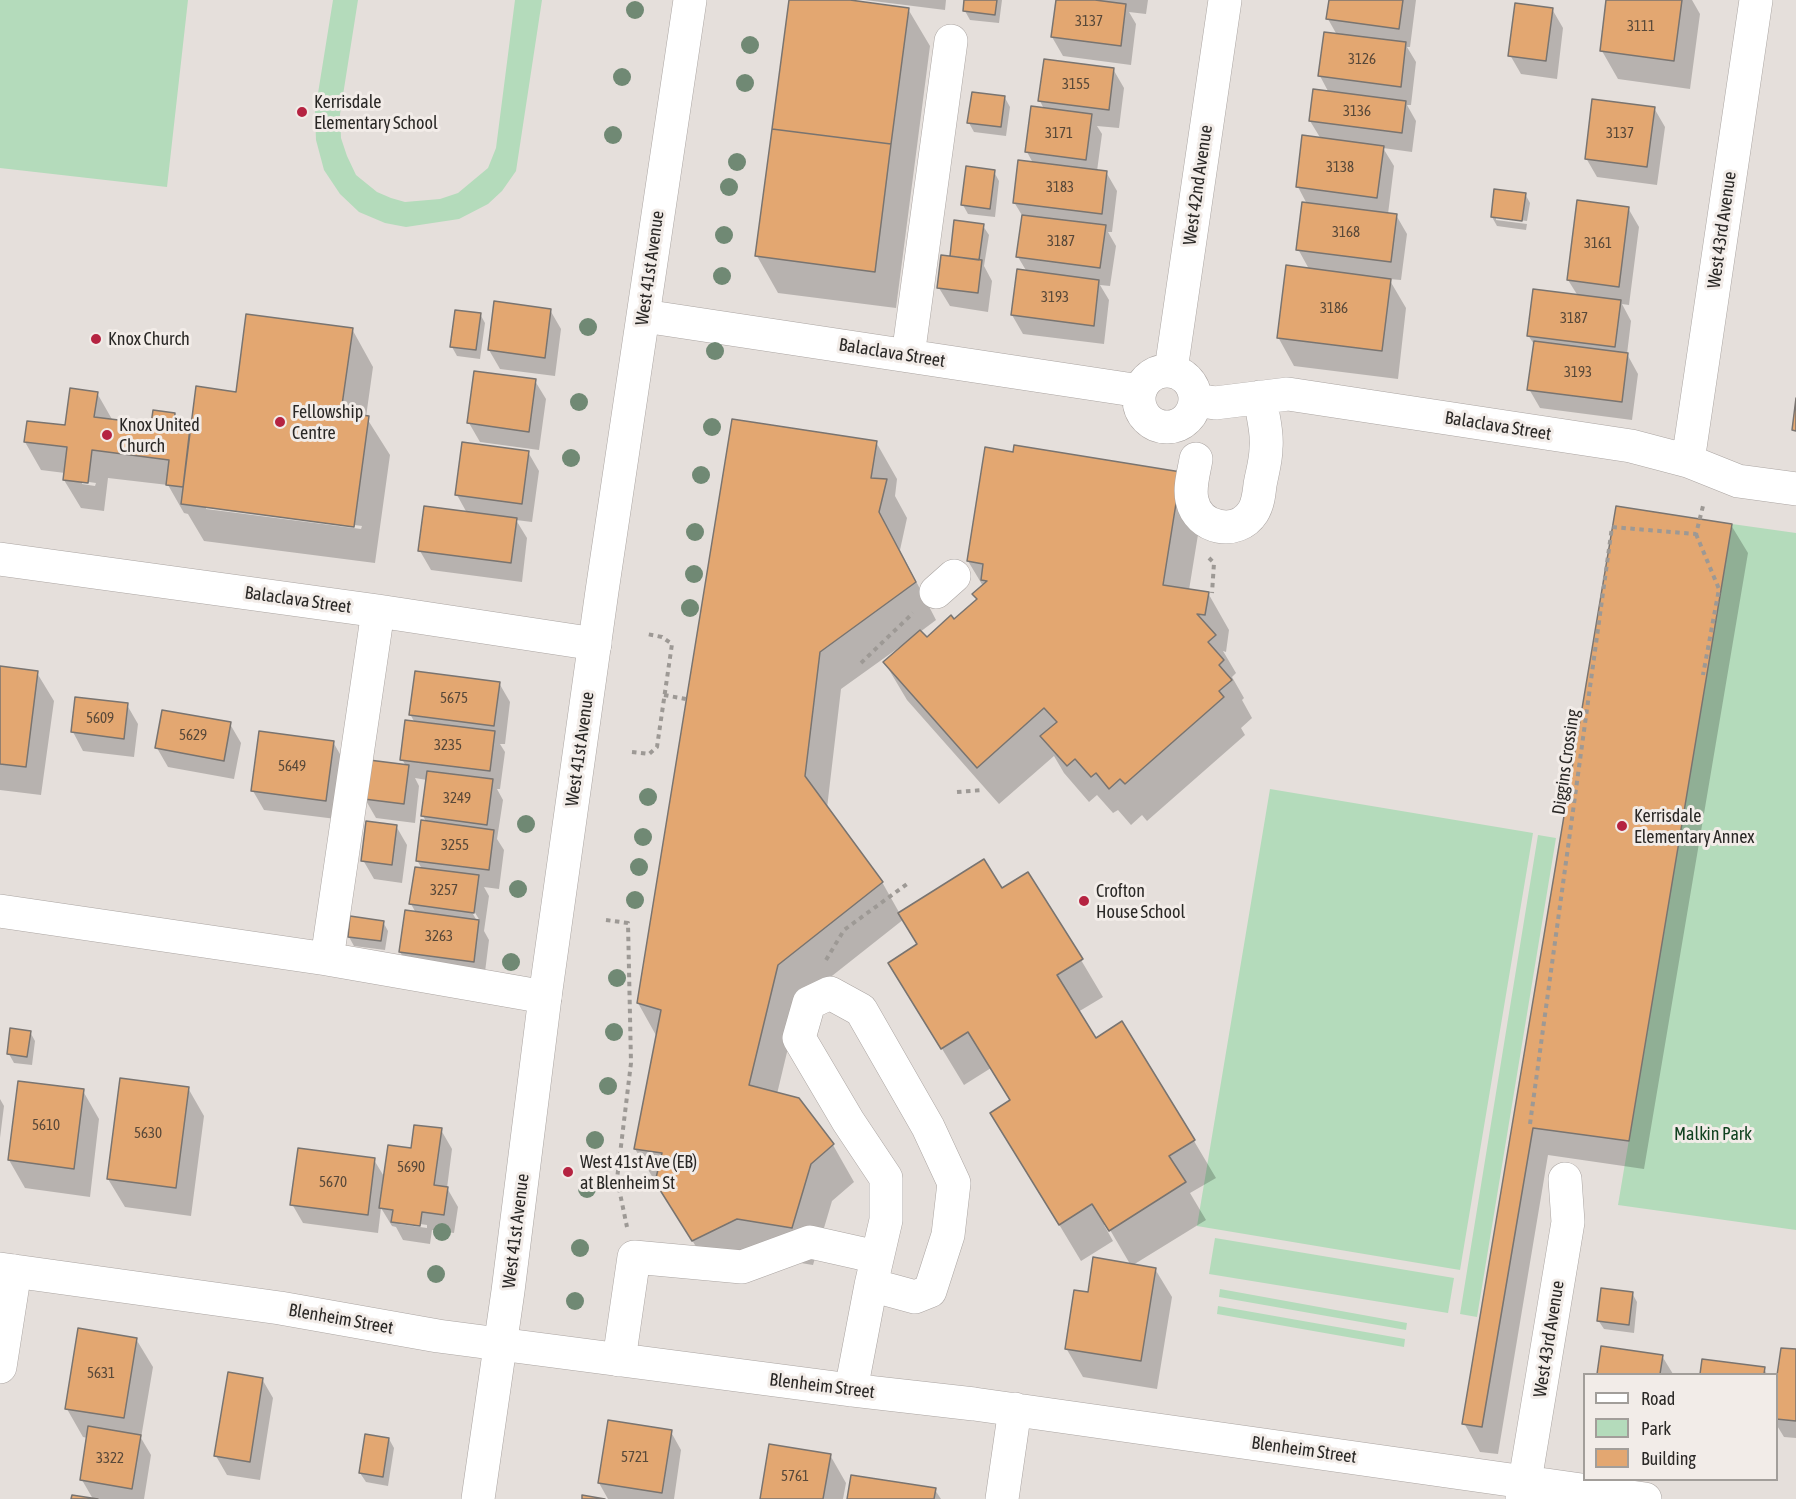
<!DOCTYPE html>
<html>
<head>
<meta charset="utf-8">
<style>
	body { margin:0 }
	#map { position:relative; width:1796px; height:1499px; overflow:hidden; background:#e5dfdb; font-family:"Asap Condensed",sans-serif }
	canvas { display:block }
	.legend { position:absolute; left:1583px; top:1373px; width:195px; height:108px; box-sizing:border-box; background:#f2ece8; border:2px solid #a29e9a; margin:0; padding:8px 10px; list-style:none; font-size:18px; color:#2a2826 }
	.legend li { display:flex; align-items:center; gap:12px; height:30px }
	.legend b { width:30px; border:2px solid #a29e9a }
</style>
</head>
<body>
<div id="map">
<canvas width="1796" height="1499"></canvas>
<ul class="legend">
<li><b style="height:8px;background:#fff"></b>Road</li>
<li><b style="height:16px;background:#b4dbbb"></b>Park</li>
<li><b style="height:16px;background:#e3a771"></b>Building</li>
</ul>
</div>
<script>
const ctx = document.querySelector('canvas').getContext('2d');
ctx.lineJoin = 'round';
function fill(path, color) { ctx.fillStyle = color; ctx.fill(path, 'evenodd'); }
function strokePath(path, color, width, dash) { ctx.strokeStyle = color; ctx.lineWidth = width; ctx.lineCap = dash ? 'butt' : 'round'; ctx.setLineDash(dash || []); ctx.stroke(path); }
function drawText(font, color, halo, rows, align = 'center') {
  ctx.font = font + ' "Asap Condensed",sans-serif'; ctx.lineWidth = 6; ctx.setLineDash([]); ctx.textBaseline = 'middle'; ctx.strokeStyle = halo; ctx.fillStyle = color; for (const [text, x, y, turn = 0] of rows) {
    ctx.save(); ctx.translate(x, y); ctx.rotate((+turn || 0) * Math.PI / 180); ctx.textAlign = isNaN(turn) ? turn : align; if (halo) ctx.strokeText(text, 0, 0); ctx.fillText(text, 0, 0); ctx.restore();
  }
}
const green = new Path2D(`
	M0,0H188L167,187L0,168Z
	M333,0H358L340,114L341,138L347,156L356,175L377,192L391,198L405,202L440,199L458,193L488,168L496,148L515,0H542L516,171L502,191L488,204L459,219L406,227L385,223L359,212L340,194L324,170L316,140L315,112Z
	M1732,524L1796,533V1230L1618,1205Z
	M1270,789L1533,833L1460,1270L1197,1226Z
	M1538,835L1556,838L1477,1317L1460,1314Z
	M1215,1238L1454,1278L1448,1313L1209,1274Z
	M1220,1289L1407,1323L1406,1330L1219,1297Z
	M1218,1306L1405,1339L1404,1347L1217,1314Z`);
const shadow = new Path2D(`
	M790,0H838L908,9L930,46L896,308L778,293L757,256Z
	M865,0H946L945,10Z
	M966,0H1002L999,23L970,20L965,11Z
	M1057,0H1148L1146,14L1129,12L1136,24L1131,65L1063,56L1052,37Z
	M1330,0H1416L1410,47H1407L1416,62L1411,105H1407L1416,121L1412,152L1383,148L1394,166L1388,214L1396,215L1407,234L1401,280L1389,279L1406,308L1398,379L1294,366L1278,337L1309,269L1298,249L1307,204L1298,187L1321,139L1310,121L1329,93L1320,76L1337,35L1328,19Z
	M1608,0H1692L1700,14L1690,89L1618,79L1602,51Z
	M1552,9L1563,28L1557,79L1521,74L1510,55Z
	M1113,69L1124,88L1119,128L1097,126L1102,134L1097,171L1106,172L1117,191L1112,232H1108L1116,246L1110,286L1100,285L1109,300L1104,344L1023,334L1012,315L1027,272L1018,257L1023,217L1014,202L1033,163L1027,152L1044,109L1040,101Z
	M1005,98L1010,107L1006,136L974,132L969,123Z
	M1654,108L1665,127L1657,185L1597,177L1586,158Z
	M994,172L999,181L995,217L968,214L963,205Z
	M1525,194L1530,203L1527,221L1496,217V220L1527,224L1526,230L1497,226L1492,217Z
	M1628,208L1639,227L1629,305L1622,304L1631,321L1627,354L1638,374L1632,420L1540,408L1529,389L1535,346L1528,335L1578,296L1568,280Z
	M983,226L989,235L984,266L992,281L988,312L950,306L939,288L953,258L951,256Z
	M550,310L561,329L555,376L500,369L489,350Z
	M480,314L485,323L480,359L457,356L452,347Z
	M352,329L373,367L366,417L390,455L375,563L204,541L188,514L184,513L168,485L108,478L104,511L81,508L64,480L65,473L41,470L25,442L66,427L97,393L113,421L152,426L174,414L183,429L190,430L192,433L237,393ZM82,481L96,483L95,486L82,484ZM206,505L362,526L361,529L206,509Z
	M535,381L546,399L539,450L480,442L469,423Z
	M876,442L897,479L895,496L907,518L900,550L936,620L920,632L927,639L954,622L978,601L974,594L983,586L968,561L986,449L1202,510L1189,590L1208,593L1229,630L1226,652L1223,651L1236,673L1232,677L1244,698L1242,700L1252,718L1241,728L1245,735L1147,821L1142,815L1131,825L1118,810L1113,813L1097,795L1089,802L1064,773L1054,756L999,804L907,700L885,663L902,648L901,646L841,689L827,808L882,882L900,914L1002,890L1081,960L1103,997L1078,1012L1095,1040L1194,1141L1216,1178L1190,1193L1206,1220L1133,1265L1155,1269L1172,1297L1157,1389L1083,1377L1066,1348L1089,1294L1130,1264L1106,1223L1104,1225L1113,1241L1081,1261L992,1113L1011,1101L991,1068L964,1085L890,963L919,945L904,919L799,1002L777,1094L798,1100L833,1145L854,1182L832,1201L813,1265L758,1256L715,1277L635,1149L657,1037L638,1003Z
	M528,452L539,471L532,522L516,520L527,538L522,582L431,570L420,551L467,513L457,495Z
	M1617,508L1731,525L1748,553L1644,1169L1548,1155L1498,1454L1480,1452L1464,1423Z
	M0,668L37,673L54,701L41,795L0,790Z
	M499,683L510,702L505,744H500L505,752L500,789H497L503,800L497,839L504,850L499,889L484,887L489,896L484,931L489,940L484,980L411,971L400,952L416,913L411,904L422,869L417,860L427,823L423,816L427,780L415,778L419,786L415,823L376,818L365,799L406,766L402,759L415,723L410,714ZM471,906L480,921H477L469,907Z
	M127,705L138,724L134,757L83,751L73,732Z
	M230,724L241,743L234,779L168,767L157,748Z
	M333,742L344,761L336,819L264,810L253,791Z
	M396,826L407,845L402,883L374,879L363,860Z
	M383,922L388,931L385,950L354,946L349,937Z
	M30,1032L35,1041L32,1065L14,1063L9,1054Z
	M188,1088L204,1116L191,1216L125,1207L108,1179Z
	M83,1091L99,1119L90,1197L25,1188L9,1160Z
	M0,1099L4,1106L0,1138Z
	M441,1130L452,1149L447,1188L458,1207L454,1233L432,1230L430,1244L403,1240L396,1227L392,1226L381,1208L378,1233L303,1223L292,1204L374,1160L385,1178L412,1150ZM399,1221L427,1225V1228L399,1224Z
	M1632,1293L1637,1302L1634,1333L1604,1329L1598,1320Z
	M136,1339L153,1367L141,1438L151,1455L144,1499H93L82,1480L88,1438L83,1437L67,1409Z
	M1602,1348L1662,1356L1673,1374H1599Z
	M1796,1351V1438L1784,1437L1776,1424V1390Z
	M1703,1361L1764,1369L1767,1374H1701Z
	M262,1379L273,1398L260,1480L227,1475L216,1456Z
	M671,1432L681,1450L674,1499H608L599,1483Z
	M389,1439L394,1448L388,1486L366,1482L360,1473Z
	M830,1455L846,1483L843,1499H762Z
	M935,1490L941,1499H849Z`);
const building = new Path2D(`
	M789,0H850L909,8L891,144L772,129Z
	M964,0H997L995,15L963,11Z
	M1056,0H1095L1126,4L1121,46L1051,37Z
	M1329,0H1403L1399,29L1326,19Z
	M1606,0H1682L1674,61L1600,51Z
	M1515,3L1553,8L1546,61L1508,56Z
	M1324,32L1406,42L1401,87L1318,76Z
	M1044,59L1114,68L1109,110L1038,101Z
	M1313,89L1406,101L1402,133L1309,121Z
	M972,92L1005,96L1001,127L967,123Z
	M1592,99L1655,107L1647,167L1585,159Z
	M1031,106L1092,114L1086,160L1025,152Z
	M772,129L891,144L875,272L755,256Z
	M1302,135L1384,146L1377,198L1296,187Z
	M1018,160L1107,171L1102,214L1013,203Z
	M966,166L995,170L990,209L961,205Z
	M1494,189L1526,193L1522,221L1491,217Z
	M1577,200L1629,207L1619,287L1567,280Z
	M1302,202L1397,214L1391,262L1296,250Z
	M1022,215L1106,225L1100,268L1016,257Z
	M954,220L984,224L979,260L950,256Z
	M941,255L982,260L978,293L937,288Z
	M1286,265L1391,279L1382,351L1277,338Z
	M1017,269L1099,280L1094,326L1011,315Z
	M1533,289L1621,300L1615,347L1527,336Z
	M494,301L551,309L545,358L488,350Z
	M455,310L481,313L476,350L450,347Z
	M246,314L353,328L341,412L369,416L354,527L181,504L196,386L236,392Z
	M1534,341L1628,353L1622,402L1527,390Z
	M474,371L536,379L529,432L467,423Z
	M70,388L98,392L94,417L151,424L153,410L175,413L174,426L190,428L183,487L166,485L169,460L92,450L88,483L63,480L67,447L24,442L27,421L65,425Z
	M1796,398V431L1792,430Z
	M732,419L877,441L871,478L887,479L879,512L916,582L820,652L805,776L883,882L778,965L749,1085L799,1098L834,1144L811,1164L792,1228L737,1219L692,1241L655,1182L662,1153L634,1149L661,1010L637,1003Z
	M462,442L529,451L522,504L455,495Z
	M1014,445L1181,472L1163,585L1209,592L1205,615L1197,614L1216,635L1208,642L1224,660L1219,665L1232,680L1219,691L1224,697L1125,784L1120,779L1109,789L1096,773L1091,777L1075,759L1067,766L1040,736L1057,722L1044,708L977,768L883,662L920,630L927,637L951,615L954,619L977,599L972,594L987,581L981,580L983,564L967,561L985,447L1013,452Z
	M424,506L517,518L511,563L418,551Z
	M1616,506L1732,524L1629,1141L1533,1128L1482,1427L1462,1424Z
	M0,666L38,671L26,767L0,764Z
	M415,671L500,682L494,726L409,715Z
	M75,697L128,703L124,739L71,732Z
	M162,710L231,722L224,761L155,748Z
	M405,720L495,731L490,771L400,760Z
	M259,731L334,741L326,801L251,791Z
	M369,760L409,765L404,804L364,799Z
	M427,771L493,779L487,825L421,816Z
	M421,820L494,830L489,870L416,861Z
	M366,821L397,825L392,865L361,861Z
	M984,859L1002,888L1028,872L1083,959L1057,975L1096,1038L1122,1021L1195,1140L1169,1156L1186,1182L1109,1231L1092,1204L1059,1225L990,1113L1010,1100L968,1032L941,1049L888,963L917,944L898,913Z
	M415,867L479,875L474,913L409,904Z
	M405,910L479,920L474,962L399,952Z
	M350,916L384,921L381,941L348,937Z
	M10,1028L31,1031L27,1057L7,1054Z
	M120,1078L189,1087L176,1188L107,1179Z
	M18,1081L84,1089L74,1169L8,1160Z
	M414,1125L442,1128L434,1185L448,1187L444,1215L422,1212L420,1226L391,1222L393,1210L379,1208L388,1145L411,1148Z
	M298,1148L375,1158L368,1215L290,1205Z
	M1093,1257L1156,1268L1141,1361L1065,1349L1074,1290L1088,1292Z
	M1601,1288L1633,1292L1629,1325L1597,1321Z
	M78,1328L137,1338L124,1418L65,1409Z
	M1601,1346L1663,1355L1660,1374H1597Z
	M1781,1348L1796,1349V1421L1776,1419V1382Z
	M1702,1359L1765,1367L1764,1374H1700Z
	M228,1372L263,1378L250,1462L214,1456Z
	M608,1420L672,1430L662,1493L598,1483Z
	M88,1426L141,1435L132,1489L80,1480Z
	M365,1434L389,1438L383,1477L359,1473Z
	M769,1444L831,1454L823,1499H760Z
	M851,1475L936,1488L934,1499H847Z
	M72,1495L98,1499H71Z
	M582,1495L605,1499H582Z`);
const path = new Path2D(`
	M1696,534L1719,589L1703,675
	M1209,558L1214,563L1212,593
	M861,663L913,613
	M664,695L686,699
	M632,752L649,754L657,747L672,644L662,637L647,634
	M957,792L983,790
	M606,920L628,923L631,1063L617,1179L627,1227
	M826,960L844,930L907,884
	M1530,1124L1612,527L1696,534L1704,502`);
const minor = new Path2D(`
	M644,316L1140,391
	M908,356L951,41
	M1171,370L1225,0
	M1139 399a28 28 0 1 1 56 0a28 28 0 1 1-56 0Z
	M1196,400L1215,403L1288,394L1631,446L1688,461L1738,481L1796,489
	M1196,459C1194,472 1189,487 1192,500C1198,529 1237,537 1253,512C1258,504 1259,494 1260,485C1262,473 1266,461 1266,448C1268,432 1262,414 1260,397
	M1688,461L1756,0
	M0,559L378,611L595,644
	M936,592L954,576
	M0,911L327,959L378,611
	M327,959L545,997
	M0,1269L280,1308L438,1336L851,1390L974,1404L1645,1499
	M619,1360L634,1257L742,1267L810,1242L877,1257
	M0,1367L15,1271
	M851,1390L871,1285L886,1220V1178L848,1121L799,1038L809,1003L830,993L861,1010L928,1127L954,1183L948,1235L930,1291L915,1297L871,1285
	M1002,1499L1015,1409
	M1522,1499L1568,1222L1565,1179`);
const major = new Path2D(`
	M478,1499L508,1291L545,997L602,591L690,0`);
const trees = [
	[635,10],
	[750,45],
	[622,77],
	[745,83],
	[613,135],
	[737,162],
	[729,187],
	[724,235],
	[722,276],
	[588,327],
	[715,351],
	[579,402],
	[712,427],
	[571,458],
	[701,475],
	[695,532],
	[694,574],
	[690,608],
	[648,797],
	[526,824],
	[643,837],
	[639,867],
	[518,889],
	[635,900],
	[511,962],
	[617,978],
	[614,1032],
	[608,1086],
	[595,1140],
	[587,1189],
	[442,1232],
	[580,1248],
	[436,1274],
	[575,1301]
];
const markers = [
	[302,112,6,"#b52341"],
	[96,339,6,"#b52341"],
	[280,422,6,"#b52341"],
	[107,435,6,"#b52341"],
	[1622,826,6,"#b52341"],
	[1084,901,6,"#b52341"],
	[568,1172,6,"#b52341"]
];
const numberNames = [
	["3137",1089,21],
	["3111",1641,26],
	["3126",1362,59],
	["3155",1076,84],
	["3136",1357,111],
	["3171",1059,133],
	["3137",1620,133],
	["3138",1340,167],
	["3183",1060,187],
	["3168",1346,232],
	["3187",1061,241],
	["3161",1598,243],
	["3193",1055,297],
	["3186",1334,308],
	["3187",1574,318],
	["3193",1578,372],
	["5675",454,698],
	["5609",100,718],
	["5629",193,735],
	["3235",448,745],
	["5649",292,766],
	["3249",457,798],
	["3255",455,845],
	["3257",444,890],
	["3263",439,936],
	["5610",46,1125],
	["5630",148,1133],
	["5690",411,1167],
	["5670",333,1182],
	["5631",101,1373],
	["5721",635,1457],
	["3322",110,1458],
	["5761",795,1476]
];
const poiNames = [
	["Kerrisdale",314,102],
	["Elementary School",314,123],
	["Knox Church",108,339],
	["Fellowship",292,412],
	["Centre",292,433],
	["Knox United",119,425],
	["Church",119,446],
	["Kerrisdale",1634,816],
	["Elementary Annex",1634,837],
	["Crofton",1096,891],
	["House School",1096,912],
	["West 41st Ave (EB)",580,1162],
	["at Blenheim St",580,1183]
];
const streetNames = [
	["West 42nd Avenue",1198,185,-82],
	["West 43rd Avenue",1722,230,-82],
	["West 41st Avenue",650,268,-82],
	["Balaclava Street",892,353,9],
	["Balaclava Street",1498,426,9],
	["Balaclava Street",298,600,8],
	["West 41st Avenue",580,749,-82],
	["Diggins Crossing",1566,762,-82],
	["West 41st Avenue",516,1231,-83],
	["Blenheim Street",341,1319,10],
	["West 43rd Avenue",1549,1339,-81],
	["Blenheim Street",822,1386,7],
	["Blenheim Street",1304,1450,8]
];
const parkNames = [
	["Malkin Park",1713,1134]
];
fill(green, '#b4dbbb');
fill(shadow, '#0003');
fill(building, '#e3a771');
strokePath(building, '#797470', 1.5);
strokePath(minor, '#aba5a2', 34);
strokePath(major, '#aba5a2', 34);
strokePath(path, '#9d9995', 4, [4.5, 4.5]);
strokePath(minor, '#fff', 33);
strokePath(major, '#fff', 33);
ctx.fillStyle = '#708974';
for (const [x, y] of trees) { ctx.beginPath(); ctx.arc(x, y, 9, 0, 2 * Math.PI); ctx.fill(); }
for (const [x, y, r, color] of markers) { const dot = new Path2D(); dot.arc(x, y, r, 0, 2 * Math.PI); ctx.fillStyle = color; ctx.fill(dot); strokePath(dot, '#f2ece8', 2); }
drawText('15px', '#584839', null, numberNames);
drawText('18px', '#2a2826', '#f2ece8', poiNames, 'left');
drawText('18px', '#2a2826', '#f2ece8', streetNames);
drawText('18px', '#114220', '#f2ece8', parkNames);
</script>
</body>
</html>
